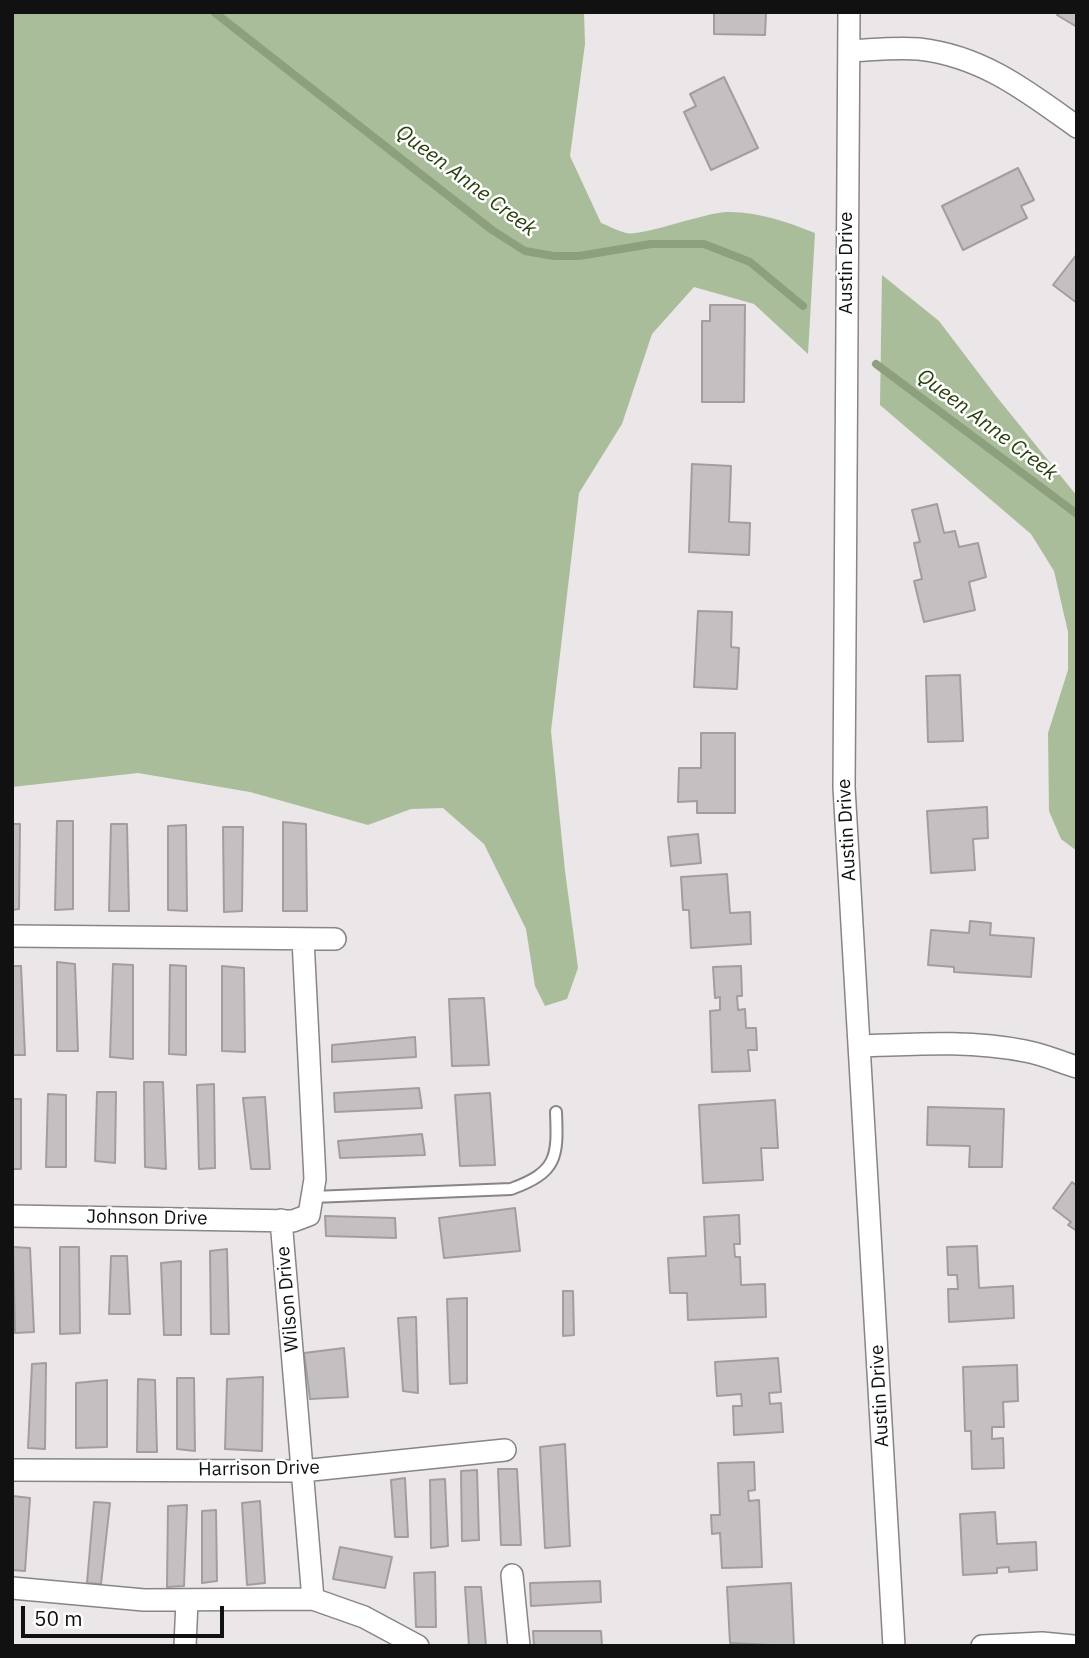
<!DOCTYPE html>
<html>
<head>
<meta charset="utf-8">
<style>
	body { margin:0 }
	#map { position:relative; width:1089px; height:1658px; overflow:hidden; background:#ebe6e7; font-family:"IBM Plex Sans",sans-serif }
	canvas { display:block }
	.frame { position:absolute; inset:0; border:14px solid #121111; pointer-events:none }
	.scale { position:absolute; left:21px; top:1606px; width:203px; height:32px; box-sizing:border-box; border:4px solid #121111; border-top:0; padding-left:9px; font-size:21px; line-height:24px; white-space:nowrap; color:#121111; -webkit-text-stroke:5px #fff; paint-order:stroke }
</style>
</head>
<body>
<div id="map">
<canvas width="1089" height="1658"></canvas>
<div class="frame"></div>
<div class="scale">50 m</div>
</div>
<script>
const ctx = document.querySelector('canvas').getContext('2d');
ctx.lineJoin = 'round';
function fill(path, color) { ctx.fillStyle = color; ctx.fill(path, 'evenodd'); }
function strokePath(path, color, width, dash) { ctx.strokeStyle = color; ctx.lineWidth = width; ctx.lineCap = dash ? 'butt' : 'round'; ctx.setLineDash(dash || []); ctx.stroke(path); }
function drawText(font, color, halo, rows, align = 'center') {
  ctx.font = font + ' "IBM Plex Sans",sans-serif'; ctx.lineWidth = 5; ctx.setLineDash([]); ctx.textBaseline = 'middle'; ctx.strokeStyle = halo; ctx.fillStyle = color; for (const [text, x, y, turn = 0] of rows) {
    ctx.save(); ctx.translate(x, y); ctx.rotate((+turn || 0) * Math.PI / 180); ctx.textAlign = isNaN(turn) ? turn : align; if (halo) ctx.strokeText(text, 0, 0); ctx.fillText(text, 0, 0); ctx.restore();
  }
}
const forest = new Path2D(`
	M12,12H584L585,44L570,156L601,223C609,226 618,231 626,233C640,237 704,213 726,212C756,211 788,222 815,233L808,354L754,304L694,287L652,334L622,424L579,493L551,731L565,871L578,968L567,999L545,1006L535,986L526,929L484,844L443,808L411,809L368,825L250,792L138,773L12,787Z
	M882,275L939,321L996,396L1077,496V851L1061,839L1049,811L1048,733L1068,670V632L1054,571L1031,534L880,405Z`);
const stream = new Path2D(`
	M214,12L492,230L525,251L554,256H579L651,244H704L750,262L803,306
	M876,364L1077,514`);
const building = new Path2D(`
	M714,12H766L765,35L714,34Z
	M1059,12H1077V27L1057,15Z
	M724,77L758,148L711,170L684,112L696,106L690,94Z
	M1018,168L1034,200L1021,206L1027,218L963,250L942,206Z
	M1077,254V303L1053,285Z
	M710,305H745L744,402H702V321H710Z
	M692,464L731,466L729,522L750,523L749,555L689,552Z
	M937,504L944,533L955,531L959,547L978,543L986,577L969,582L975,610L924,622L914,581L922,579L914,543L920,542L912,510Z
	M698,611L732,612L731,647L739,648L737,689L694,687Z
	M960,675L963,741L928,742L926,676Z
	M701,733H735V813H697V801L678,802L679,768H701Z
	M987,807L988,838L973,839L975,870L931,873L927,811Z
	M57,821H73V909L55,910Z
	M283,822L306,824L307,911H283Z
	M12,824H20L19,909L12,910Z
	M111,824H127L129,911H109Z
	M186,825L187,911L168,910V826Z
	M223,827H243L242,911L224,912Z
	M698,834L701,863L671,866L668,837Z
	M727,874L730,913L750,912L751,944L691,948L689,910H683L681,877Z
	M970,921L991,923L990,935L1034,938L1031,977L954,972V967L928,965L931,930L969,933Z
	M57,962L75,964L78,1051H57Z
	M113,964L133,965V1059L110,1057Z
	M170,965L186,966V1055L169,1054Z
	M12,966H21L25,1055H12Z
	M222,966L244,968L245,1052L222,1051Z
	M741,966L742,996H737L738,1010L745,1009L746,1028H756L757,1050H748L750,1071L712,1072L710,1011L720,1010V997L715,998L713,967Z
	M484,998L489,1065L452,1066L449,999Z
	M415,1037L416,1057L332,1062V1045Z
	M144,1082H163L166,1169L145,1167Z
	M214,1084L215,1168L199,1169L197,1085Z
	M419,1088L422,1108L335,1112L334,1093Z
	M97,1092H116L115,1163L95,1161Z
	M490,1093L495,1165L460,1166L455,1095Z
	M48,1094L66,1095V1167H46Z
	M265,1097L270,1169H251L243,1098Z
	M12,1099H21V1169H12Z
	M775,1100L778,1148H761L763,1180L703,1183L699,1105Z
	M928,1107L1004,1109L1002,1167H969L970,1146L927,1145Z
	M422,1134L425,1155L340,1158L338,1141Z
	M1072,1182L1077,1186V1231L1068,1225L1071,1222L1053,1208Z
	M515,1208L520,1251L444,1258L439,1218Z
	M739,1215L740,1244H734L735,1257H740L741,1285L765,1284L766,1317L688,1320L687,1293H670L668,1258L706,1256L704,1217Z
	M325,1216L395,1218L396,1238L326,1236Z
	M977,1246L979,1288L1013,1286L1014,1318L949,1322L948,1289H958L957,1275H948L947,1247Z
	M13,1247L30,1248L34,1332L15,1333Z
	M60,1247H79L80,1333L60,1334Z
	M227,1249L229,1334H211L210,1251Z
	M111,1256H127L130,1314H109Z
	M181,1261V1335H164L161,1263Z
	M563,1291H573L574,1335L563,1336Z
	M467,1298V1383L450,1384L447,1299Z
	M416,1317L418,1393L403,1391L398,1318Z
	M344,1348L348,1397L310,1399L304,1353Z
	M778,1358L781,1392L769,1393L770,1404L781,1403L783,1432L734,1435L733,1406H742L741,1394L717,1396L715,1362Z
	M46,1363L45,1449L28,1448L32,1364Z
	M1017,1365L1018,1401L1003,1402L1004,1427H992V1439L1003,1438L1004,1468L972,1469L971,1431H965L963,1367Z
	M263,1377L262,1451L225,1449L227,1379Z
	M177,1378H194L195,1451L177,1449Z
	M138,1379L155,1380L157,1452H137Z
	M107,1380V1447L76,1448V1383Z
	M565,1444L570,1546L545,1548L540,1447Z
	M754,1462L755,1490L748,1491L749,1501L759,1500L762,1567L722,1568L720,1533L712,1534L711,1515H720L718,1463Z
	M498,1469H517L521,1545H501Z
	M477,1470L479,1540L462,1541L461,1471Z
	M405,1478L408,1537H395L391,1480Z
	M445,1479L448,1546L431,1548L430,1480Z
	M13,1496L30,1498L25,1571L12,1570Z
	M260,1501L265,1583L247,1585L242,1503Z
	M94,1502L110,1503L101,1584L87,1583Z
	M187,1505L184,1586L167,1587L168,1506Z
	M216,1510L217,1581L202,1583V1511Z
	M995,1512L997,1544L1036,1542L1037,1570L1009,1572V1567L997,1568V1573L963,1575L960,1514Z
	M340,1547L392,1557L385,1588L333,1579Z
	M435,1572L436,1627H416L414,1573Z
	M600,1581L601,1602L531,1606L530,1583Z
	M791,1583L794,1646L730,1643L727,1587Z
	M465,1587H481L486,1646H469Z
	M533,1631H601L602,1646H534Z`);
const service = new Path2D(`
	M313,1197L511,1189C557,1172 558,1158 556,1112`);
const minor = new Path2D(`
	M849,12L844,787L894,1646
	M849,51C872,50 896,47 919,49C982,56 1027,91 1077,127
	M12,936L335,939
	M859,1046C915,1044 970,1040 1025,1051C1043,1054 1060,1062 1077,1067
	M12,1216L293,1221L309,1215L315,1179L303,939
	M281,1220L313,1599
	M12,1470L302,1471L505,1450
	M512,1575L519,1646
	M12,1588L144,1600L313,1599L364,1617L418,1646
	M185,1646L187,1601
	M982,1646L1042,1643L1073,1646`);
const streetNames = [
	["Austin Drive",847,263,-90],
	["Austin Drive",847,830,-93],
	["Johnson Drive",147,1218,1],
	["Wilson Drive",288,1299,-95],
	["Austin Drive",880,1396,-93],
	["Harrison Drive",259,1469,-1]
];
const waterNames = [
	["Queen Anne Creek",466,181,37],
	["Queen Anne Creek",987,425,37]
];
fill(forest, '#a9bd9a');
strokePath(stream, '#8da07d', 8);
fill(building, '#c4c0c1');
strokePath(building, '#a29e9f', 2);
strokePath(service, '#898586', 14);
strokePath(minor, '#898586', 24);
strokePath(service, '#fff', 10);
strokePath(minor, '#fff', 21);
drawText('19px', '#121111', '#fff', streetNames);
drawText('italic 21px', '#28410b', '#fff', waterNames);
</script>
</body>
</html>
